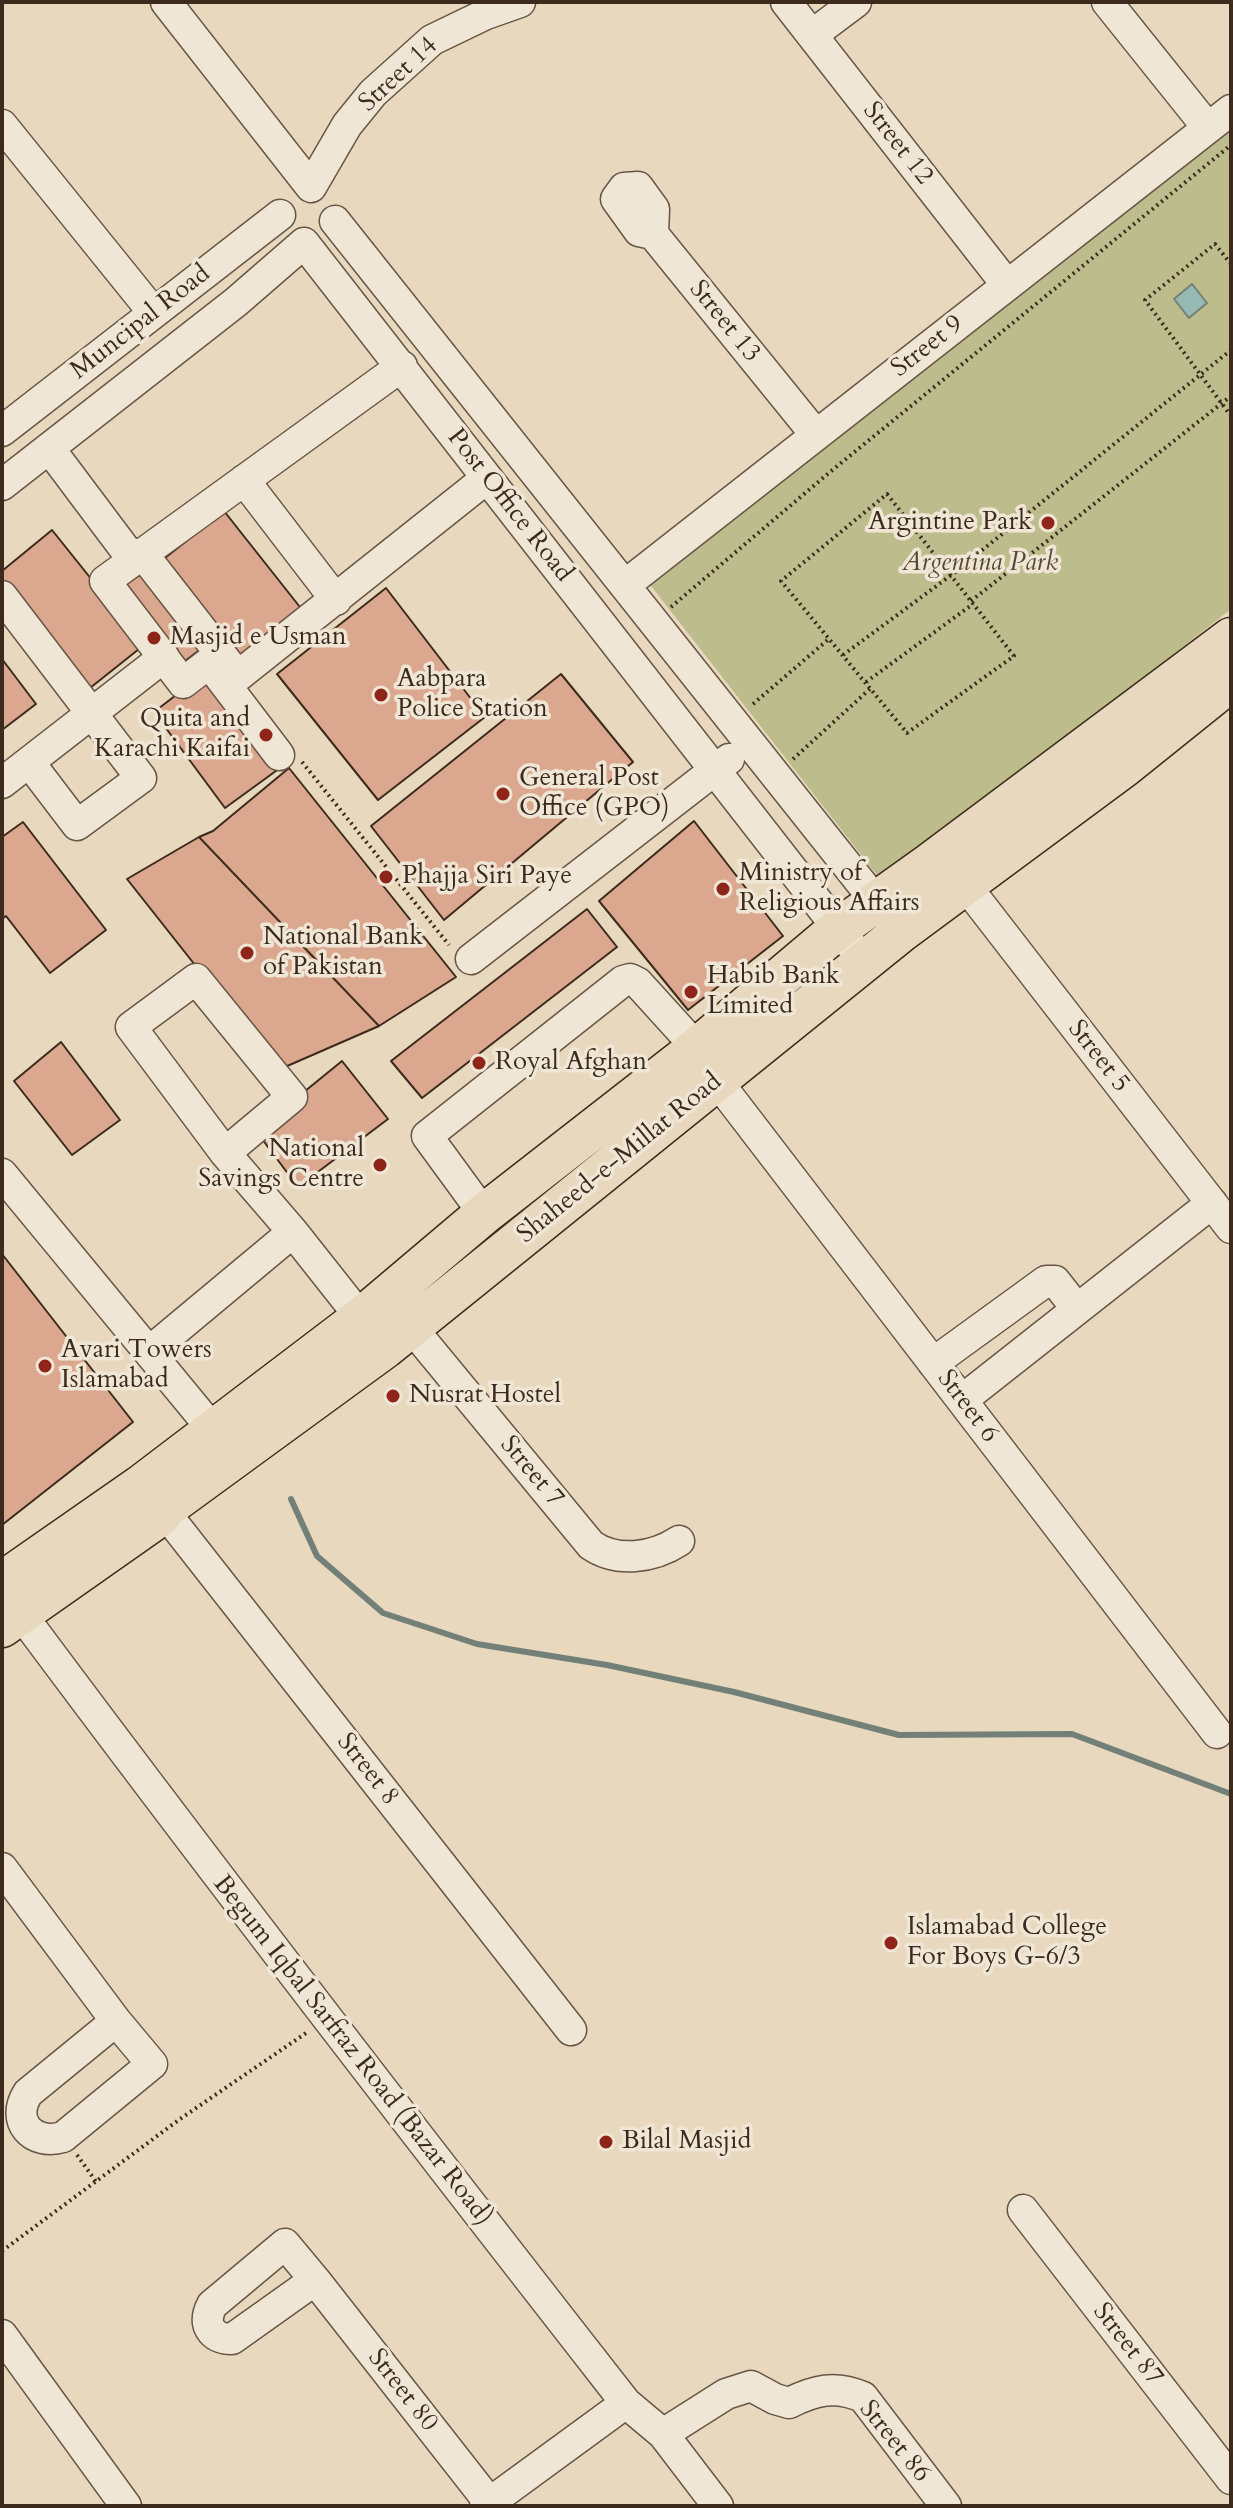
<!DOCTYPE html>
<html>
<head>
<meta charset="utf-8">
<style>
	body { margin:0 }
	#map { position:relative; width:1233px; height:2508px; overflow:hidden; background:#e8d8be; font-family:Cardo,serif }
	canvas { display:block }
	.frame { position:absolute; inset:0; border:4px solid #3c2b1d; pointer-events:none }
</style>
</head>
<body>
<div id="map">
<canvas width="1233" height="2508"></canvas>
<div class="frame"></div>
</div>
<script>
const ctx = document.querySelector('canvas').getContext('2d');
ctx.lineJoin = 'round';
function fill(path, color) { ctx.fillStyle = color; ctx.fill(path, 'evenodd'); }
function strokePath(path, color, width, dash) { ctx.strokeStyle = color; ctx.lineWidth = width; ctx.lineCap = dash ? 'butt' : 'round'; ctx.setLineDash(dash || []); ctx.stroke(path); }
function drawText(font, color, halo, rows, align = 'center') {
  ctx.font = font + ' Cardo,serif'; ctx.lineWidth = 7; ctx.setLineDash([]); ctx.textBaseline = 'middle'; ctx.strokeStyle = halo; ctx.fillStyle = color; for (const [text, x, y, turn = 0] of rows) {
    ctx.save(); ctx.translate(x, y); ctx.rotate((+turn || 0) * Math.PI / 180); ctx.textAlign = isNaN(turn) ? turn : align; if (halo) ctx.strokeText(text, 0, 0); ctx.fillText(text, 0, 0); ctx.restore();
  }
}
const green = new Path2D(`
	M1231,124V609L883,883L648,582Z`);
const water = new Path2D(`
	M1192,284L1207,303L1189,318L1174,299Z`);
const stream = new Path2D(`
	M291,1499L317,1556L383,1613L477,1644L607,1665L734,1692L899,1735L1072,1734L1231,1794`);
const building = new Path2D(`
	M224,511L307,616L243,669L160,562Z
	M52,530L144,645L85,692L2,589V571Z
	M144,572L201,649L177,667L118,590Z
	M386,588L485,717L378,800L277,674Z
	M2,659L36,704L2,730Z
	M206,672L280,768L225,808L154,712Z
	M561,674L633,762L444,920L371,826Z
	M289,768L456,977L379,1026L199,837L213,831Z
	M694,821L783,936L688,1010L599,901Z
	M23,822L106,930L50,973L6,916L2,919V837Z
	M199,837L379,1026L278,1070L127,879Z
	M587,909L617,947L422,1098L391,1061Z
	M61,1042L120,1120L72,1155L14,1081Z
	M342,1061L388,1119L298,1187L256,1131Z
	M2,1254L133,1422L2,1525Z`);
const path = new Path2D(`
	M1231,264L1215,244L1145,300L1231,416
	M887,494L1014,656L907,733L781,581Z
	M971,601L1231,396
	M671,607L830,472L1231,145
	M843,655L950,576L1231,350
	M866,682L973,604
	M753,704L830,638
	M793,759L871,688
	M302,762L449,945
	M77,2155L97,2183
	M2,2251L180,2119L309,2031`);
const minor = new Path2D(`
	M166,2L311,187L347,125L373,93L432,40L486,14L520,2
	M786,2L1007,285
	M1107,2L1208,128
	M812,35L856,2
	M2,125L153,312
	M335,221L889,918
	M653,234L654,209L638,187L624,188L616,199L639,231L653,234L816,435
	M2,431L280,215
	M49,448L133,560
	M244,480L336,600
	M2,485L236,302L304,243L851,945
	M142,553L237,675
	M625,585L1231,110
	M2,596L141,778L77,825L29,762
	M238,676L487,478
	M279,755L209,663L183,683L105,581L402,366
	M2,783L164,657
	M966,886L1231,1228
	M471,959L729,759
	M717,1081L1217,1733
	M225,1153L292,1097L196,979L131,1027L225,1153L293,1232L361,1318
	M2,1174L214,1431
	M484,1214L427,1136L623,981L630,979L638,983L697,1048
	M411,1327L591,1545C617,1563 653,1558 679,1541
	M149,1352L293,1232
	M933,1363L1046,1281H1055L1077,1309
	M962,1400L1212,1203
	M163,1510L571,2030
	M11,1596L21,1614C219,1880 422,2142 626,2403L663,2434L718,2506
	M2,1868L116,2021L152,2064L63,2137C32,2146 10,2121 28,2093L116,2021
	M1023,2210L1231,2479
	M315,2280L232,2339C211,2339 202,2324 212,2305L285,2244L315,2280L489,2502
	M2,2335L126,2506
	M663,2434L726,2394L751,2386L775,2399L789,2403C815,2390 835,2385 863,2397L946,2506
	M485,2506L626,2403`);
const major = new Path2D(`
	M2,1582L140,1486L361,1318L484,1214L697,1048L838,929L929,864L1231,638
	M2,1627L160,1516L163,1510L385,1348L901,932L1124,767L1231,681`);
const markers = [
	[1048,523,8,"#8f2418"],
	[154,638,8,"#8f2418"],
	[381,695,8,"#8f2418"],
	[266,735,8,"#8f2418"],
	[503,794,8,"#8f2418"],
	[386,877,8,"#8f2418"],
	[723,889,8,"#8f2418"],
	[247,953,8,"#8f2418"],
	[691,992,8,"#8f2418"],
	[479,1063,8,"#8f2418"],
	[380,1165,8,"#8f2418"],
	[45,1366,8,"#8f2418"],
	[393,1396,8,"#8f2418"],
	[891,1943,8,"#8f2418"],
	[606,2142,8,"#8f2418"]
];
const streetNames = [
	["Street 14",399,75,-43],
	["Street 12",897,144,52],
	["Street 13",724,322,51],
	["Muncipal Road",141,323,-38],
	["Street 9",928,347,-38],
	["Post Office Road",509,506,52],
	["Street 5",1098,1057,52],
	["Shaheed-e-Millat Road",620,1159,-39],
	["Street 6",967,1407,53],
	["Street 7",531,1472,50],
	["Street 8",367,1770,52],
	["Begum Iqbal Sarfraz Road (Bazar Road)",352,2051,52],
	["Street 87",1127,2345,52],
	["Street 80",402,2391,52],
	["Street 86",894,2442,51]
];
const poiNames = [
	["Argintine Park",1032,523,"right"],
	["Masjid e Usman",170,638],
	["Aabpara",397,680],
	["Police Station",397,710],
	["Quita and",250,720,"right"],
	["Karachi Kaifai",250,750,"right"],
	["General Post",519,779],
	["Office (GPO)",519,809],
	["Ministry of",739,874],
	["Religious Affairs",739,904],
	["Phajja Siri Paye",402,877],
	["National Bank",263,938],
	["of Pakistan",263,968],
	["Habib Bank",707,977],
	["Limited",707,1007],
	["Royal Afghan",495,1063],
	["National",364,1150,"right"],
	["Savings Centre",364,1180,"right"],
	["Avari Towers",61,1351],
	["Islamabad",61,1381],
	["Nusrat Hostel",409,1396],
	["Islamabad College",907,1928],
	["For Boys G-6/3",907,1958],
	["Bilal Masjid",622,2142]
];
const parkNames = [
	["Argentina Park",980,564]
];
fill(green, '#bdbc8c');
fill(water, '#97b9b4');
strokePath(water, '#738078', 2);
strokePath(stream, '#738078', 6);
fill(building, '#dba78e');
strokePath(building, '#3c2b1d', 2);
strokePath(minor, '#675645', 33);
strokePath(major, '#3c2b1d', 43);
strokePath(path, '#3c2b1d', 4, [2, 4]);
strokePath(minor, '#f0e6d5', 30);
strokePath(major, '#e8d8be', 40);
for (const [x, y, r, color] of markers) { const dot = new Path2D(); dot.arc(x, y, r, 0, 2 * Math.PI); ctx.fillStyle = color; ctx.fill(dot); strokePath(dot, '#f0e6d5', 3); }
drawText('26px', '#3c2b1d', '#f0e6d5', streetNames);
drawText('26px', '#3c2b1d', '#f0e6d5', poiNames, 'left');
drawText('italic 26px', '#564833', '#f0e6d5', parkNames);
</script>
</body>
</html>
